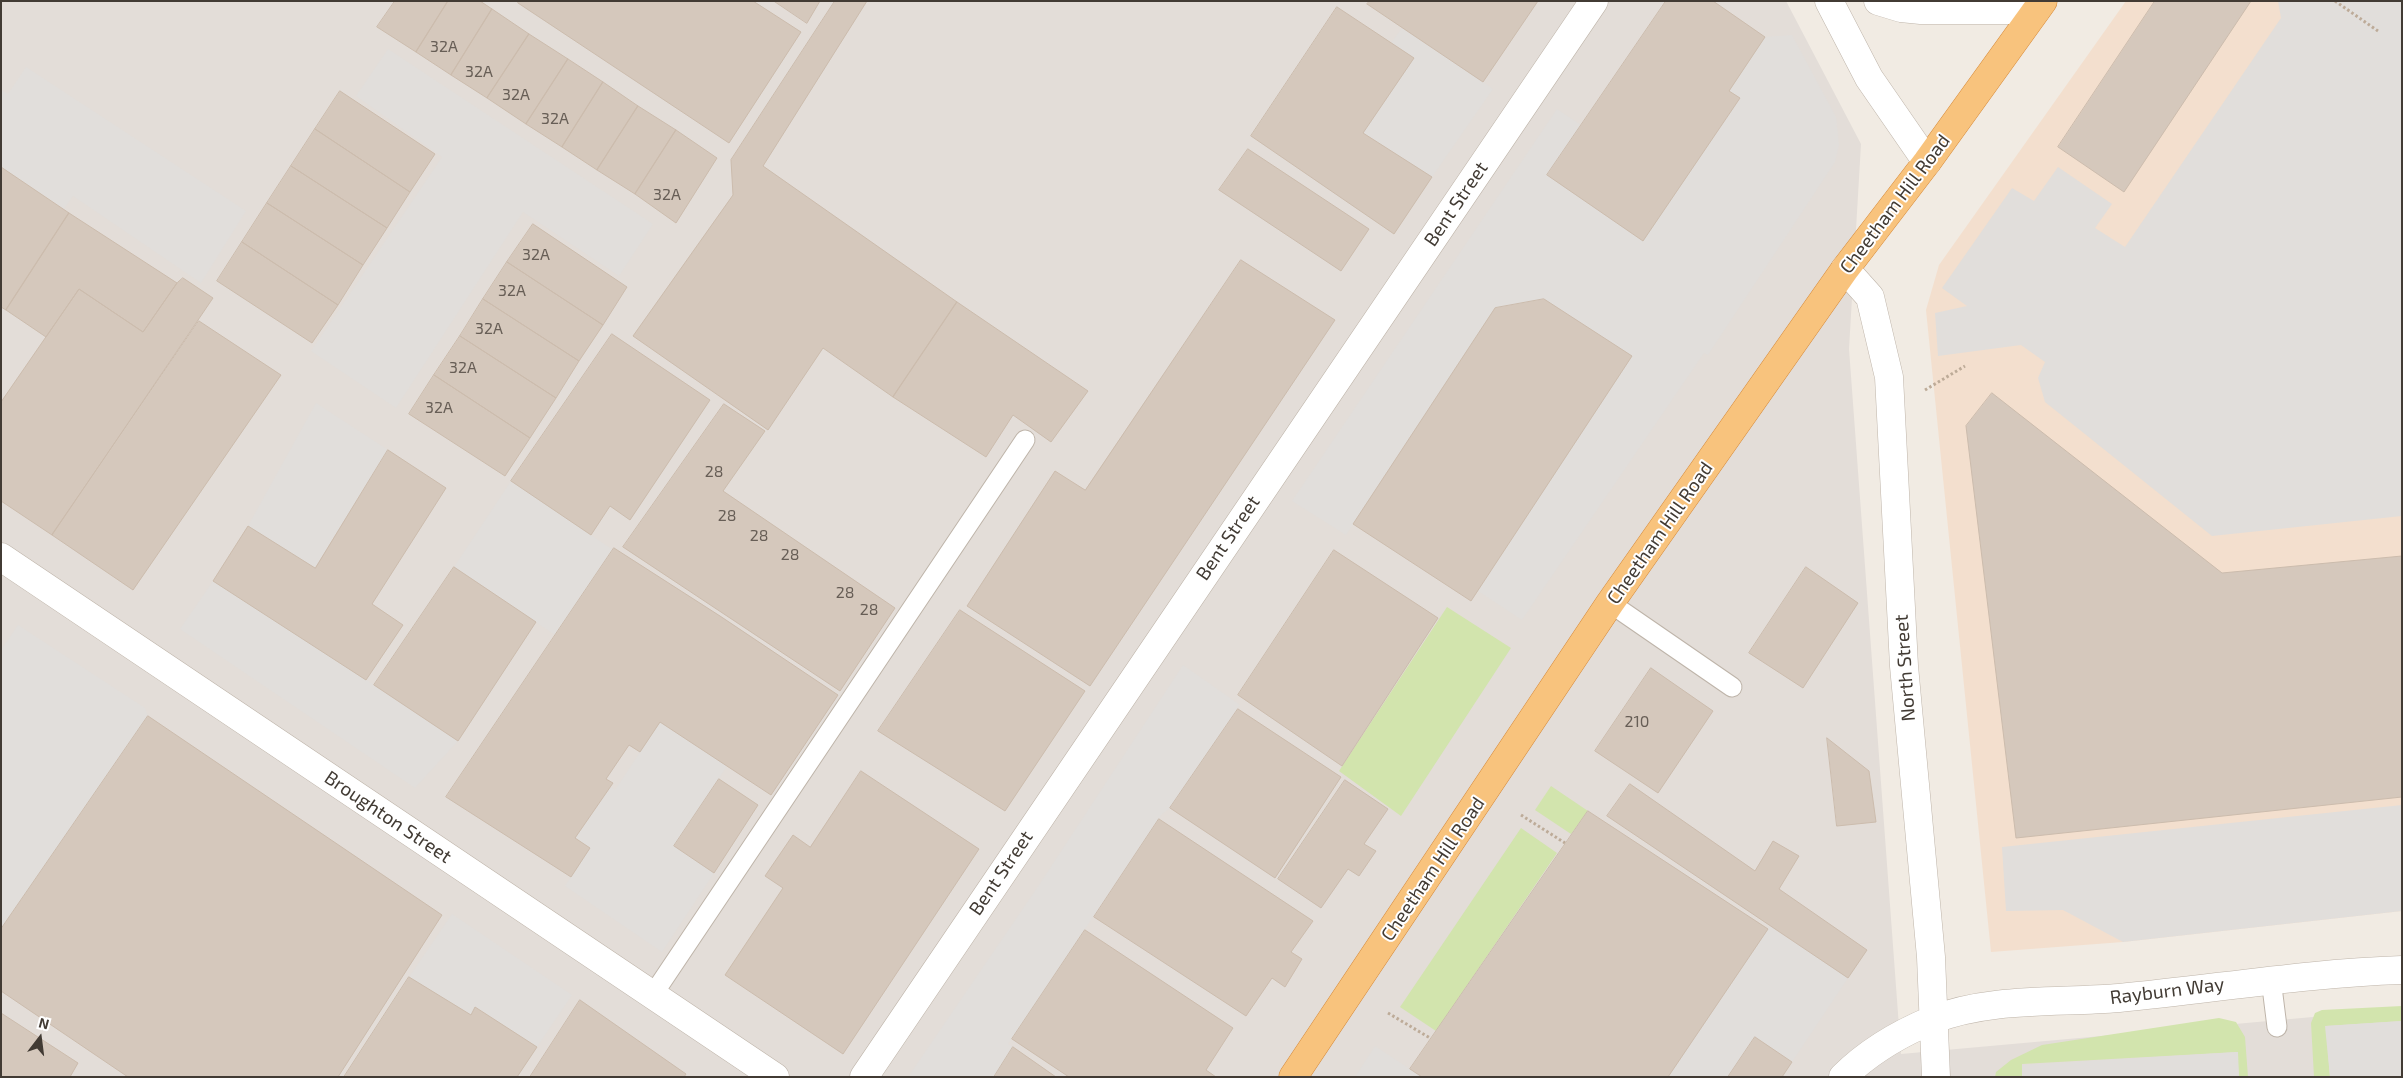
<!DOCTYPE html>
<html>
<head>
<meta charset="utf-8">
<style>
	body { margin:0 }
	#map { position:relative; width:2403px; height:1078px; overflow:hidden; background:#f1ebe3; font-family:"Exo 2",sans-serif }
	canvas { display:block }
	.frame { position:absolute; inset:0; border:2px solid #423b34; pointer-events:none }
	.north { position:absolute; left:15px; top:1013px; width:50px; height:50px; -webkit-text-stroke:4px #fff; paint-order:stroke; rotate:15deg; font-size:14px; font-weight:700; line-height:20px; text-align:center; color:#423b34 }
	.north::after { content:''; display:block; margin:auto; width:18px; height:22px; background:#423b34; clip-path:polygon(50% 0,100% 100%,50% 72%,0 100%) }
</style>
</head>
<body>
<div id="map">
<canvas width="2403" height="1078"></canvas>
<div class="frame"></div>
<div class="north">N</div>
</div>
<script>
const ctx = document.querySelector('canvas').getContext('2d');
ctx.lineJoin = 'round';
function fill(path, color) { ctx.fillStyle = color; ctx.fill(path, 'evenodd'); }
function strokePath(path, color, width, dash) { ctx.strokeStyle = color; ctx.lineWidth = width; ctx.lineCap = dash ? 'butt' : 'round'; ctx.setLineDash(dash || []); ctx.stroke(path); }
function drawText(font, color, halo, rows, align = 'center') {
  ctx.font = font + ' "Exo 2",sans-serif'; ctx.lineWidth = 4; ctx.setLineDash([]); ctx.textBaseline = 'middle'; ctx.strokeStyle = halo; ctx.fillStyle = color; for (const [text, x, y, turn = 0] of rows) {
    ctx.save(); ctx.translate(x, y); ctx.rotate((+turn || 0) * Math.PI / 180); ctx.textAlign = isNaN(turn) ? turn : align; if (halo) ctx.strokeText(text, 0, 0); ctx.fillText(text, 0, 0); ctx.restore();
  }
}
const commercial = new Path2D(`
	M2126,1H2402V911L2123,942L1991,952L1926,310L1939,265Z`);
const industrial = new Path2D(`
	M1,1H1786L1861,144L1849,349L1901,1054L2402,1009V1077H1Z`);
const green = new Path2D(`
	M1447,607L1511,648L1401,816L1339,771Z
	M1551,786L1588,811L1571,834L1535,810Z
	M1521,828L1557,853L1436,1031L1400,1007Z
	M2402,1006V1021L2326,1026L2330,1077H2314L2311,1023L2315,1013L2322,1010Z
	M2219,1018L2236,1022L2245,1037L2248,1077H2239L2237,1052L2022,1064V1077H1995L1996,1072L2011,1060L2042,1045Z`);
const parking = new Path2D(`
	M2278,1H2402V516L2212,536L2045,402L2038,378L2045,362L2021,345L1938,356L1935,313L1967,306L1942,288L2012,188L2034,201L2058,167L2112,204L2095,228L2125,247L2281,18Z
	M1402,28L1493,89L1432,177L1363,133L1414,58L1391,43Z
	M1792,35L1836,117L1839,145L1835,162L1708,355L1704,353L1522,620L1478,591L1632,356L1544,299L1495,309L1346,535L1292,501L1557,109L1581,125L1547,175L1643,240L1740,99L1729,91L1765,37Z
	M388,49L653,224L619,276L523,212L396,408L311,351L442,157L356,96Z
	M26,67L246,211L201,283L73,196L64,209L1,167V90L8,94Z
	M316,403L388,450L315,568L248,526Z
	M511,481L613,550L555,635L454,567Z
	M213,581L374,685L458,741L415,788L180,629Z
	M18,625L145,708L148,716L1,929V650Z
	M1183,665L1240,705L1170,808L1162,814L1008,1044L1013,1047L994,1077H908L1037,888Z
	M660,722L727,766L675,846L714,873L662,952L565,886L590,848L575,838L611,787L615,790Z
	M2402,805V911L2123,942L2063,910L2006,911L2002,847Z
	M452,914L572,995L537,1047L476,1007L471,1015L409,977Z
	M1770,926L1848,978L1792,1062L1755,1037L1728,1077H1668Z
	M2402,1021V1077H2330L2325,1026Z
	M1375,1046L1422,1077H1355Z
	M2238,1052L2239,1077H2022V1065Z`);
const building = new Path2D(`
	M395,1H448L416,52L377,27Z
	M448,1H480L492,9L451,75L416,52Z
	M519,1H753L801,32L729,143L518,3Z
	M774,1H820L807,23Z
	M835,1H867L763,166L957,302L893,397L823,348L768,430L633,336L733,195L731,160Z
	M1370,1H1538L1483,82L1367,4Z
	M1666,1H1713L1765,37L1729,91L1740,98L1643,241L1547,175Z
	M2155,1H2251L2124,192L2058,147Z
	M1337,7L1414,58L1363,133L1432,177L1394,234L1251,136Z
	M492,9L529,34L487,98L451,75Z
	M529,34L568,59L526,124L487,98Z
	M568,59L603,82L562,147L526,124Z
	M603,82L638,106L597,170L562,147Z
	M340,91L435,154L410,192L315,129Z
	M638,106L676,130L635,194L597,170Z
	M315,129L410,192L387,228L291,166Z
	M676,130L717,158L676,223L635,194Z
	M1248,149L1369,229L1341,271L1219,190Z
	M291,166L387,228L363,265L267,203Z
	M1,167L69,213L6,310L1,307Z
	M267,203L363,265L338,305L242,242Z
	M69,213L177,283L143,332L79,289L46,337L6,310Z
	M533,224L627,287L603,325L507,262Z
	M242,242L338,305L312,343L217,281Z
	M1241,260L1335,320L1090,686L967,606L1055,471L1085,490Z
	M507,262L603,325L579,361L483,299Z
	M183,278L213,298L52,535L1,501V402L79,289L143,332L177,283Z
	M483,299L579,361L556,398L460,336Z
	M1544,299L1632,356L1471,601L1353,524L1495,308Z
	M957,302L1088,391L1051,442L1013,415L986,457L893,397Z
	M199,321L281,375L133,590L52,535Z
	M612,334L710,400L630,520L610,506L591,535L511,481Z
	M460,336L556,398L530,438L434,375Z
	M434,375L530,438L505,476L409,414Z
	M1992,393L2222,573L2402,556V797L2016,838L1966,426Z
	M724,404L765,431L723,491L895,608L840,691L623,547Z
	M388,450L446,488L372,604L403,625L366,680L213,581L248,526L315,568Z
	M614,548L720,616L838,695L771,795L660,722L640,752L629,745L606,779L613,783L575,838L590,848L571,877L446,797Z
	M1334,550L1438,618L1342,766L1238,695Z
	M454,567L536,622L458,741L374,685Z
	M1806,567L1858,603L1803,688L1749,653Z
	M960,610L1085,691L1005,811L878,731Z
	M1651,668L1713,711L1658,793L1595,751Z
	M1238,709L1341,777L1275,878L1170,808Z
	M148,716L442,915L338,1077H128L1,991V929Z
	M1827,738L1869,771L1876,822L1837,826Z
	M861,771L979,849L843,1054L725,975L783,888L765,876L793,835L810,847Z
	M719,779L758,805L714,873L674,846Z
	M1345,780L1388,809L1364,844L1376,851L1359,876L1348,869L1321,908L1278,879Z
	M1630,784L1755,871L1773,841L1799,856L1779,889L1867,950L1848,978L1607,816Z
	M1588,811L1768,929L1668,1077H1422L1410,1069Z
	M1159,819L1313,921L1291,952L1302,959L1285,987L1272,978L1246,1016L1094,917Z
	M1085,930L1233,1028L1206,1070L1216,1077H1069L1012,1039Z
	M409,977L471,1015L475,1007L537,1047L517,1077H344Z
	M580,1000L686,1074L684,1077H530Z
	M1,1013L78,1063L70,1077H1Z
	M1755,1037L1792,1062L1782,1077H1728Z
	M1013,1047L1056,1077H994Z`);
const path = new Path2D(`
	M2335,1L2378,31
	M1925,390L1965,366
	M1521,815L1565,843
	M1388,1013L1430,1038`);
const service = new Path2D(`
	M1610,603L1732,687
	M2271,979L2277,1027
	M652,996L1025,440`);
const minor = new Path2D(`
	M1845,269L1870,297L1889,377L1904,666L1931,957L1936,1077
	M1,557L775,1077
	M864,1077L1594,1
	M1843,1077C1867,1053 1901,1033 1932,1020C1989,997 2059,1003 2119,998C2214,989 2307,973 2402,970`);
const tertiary = new Path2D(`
	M1829,1L1869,78L1927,162
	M1878,1L1901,8L1921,10H2036`);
const trunk = new Path2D(`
	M1293,1077L1610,603L1845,269L1927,162L2043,1`);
const numberNames = [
	["32A",444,47],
	["32A",479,72],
	["32A",516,95],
	["32A",555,119],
	["32A",667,195],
	["32A",536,255],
	["32A",512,291],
	["32A",489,329],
	["32A",463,368],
	["32A",439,408],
	["28",714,472],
	["28",727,516],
	["28",759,536],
	["28",790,555],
	["28",845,593],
	["28",869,610],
	["210",1637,722]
];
const streetNames = [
	["Bent Street",1456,204,-56],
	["Cheetham Hill Road",1895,204,-53],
	["Cheetham Hill Road",1660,533,-55],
	["Bent Street",1228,538,-56],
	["North Street",1905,668,-94],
	["Broughton Street",388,817,34],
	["Cheetham Hill Road",1433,869,-56],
	["Bent Street",1001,873,-56],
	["Rayburn Way",2167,991,-7]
];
fill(commercial, '#f3dfce');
fill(industrial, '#e3ddd8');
fill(green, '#d2e4ad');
fill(parking, '#e1dedb');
fill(building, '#d5c8bc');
strokePath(building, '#ccbcad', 1);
strokePath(service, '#beb4a9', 21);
strokePath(minor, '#beb4a9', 29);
strokePath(tertiary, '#beb4a9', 29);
strokePath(trunk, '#d68938', 29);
strokePath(path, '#bdab98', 3, [2.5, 2.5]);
strokePath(service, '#fff', 19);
strokePath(minor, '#fff', 28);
strokePath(tertiary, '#fff', 28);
strokePath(trunk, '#f8c37d', 28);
drawText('16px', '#675e56', null, numberNames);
drawText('19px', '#423b34', '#fff', streetNames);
</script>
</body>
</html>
